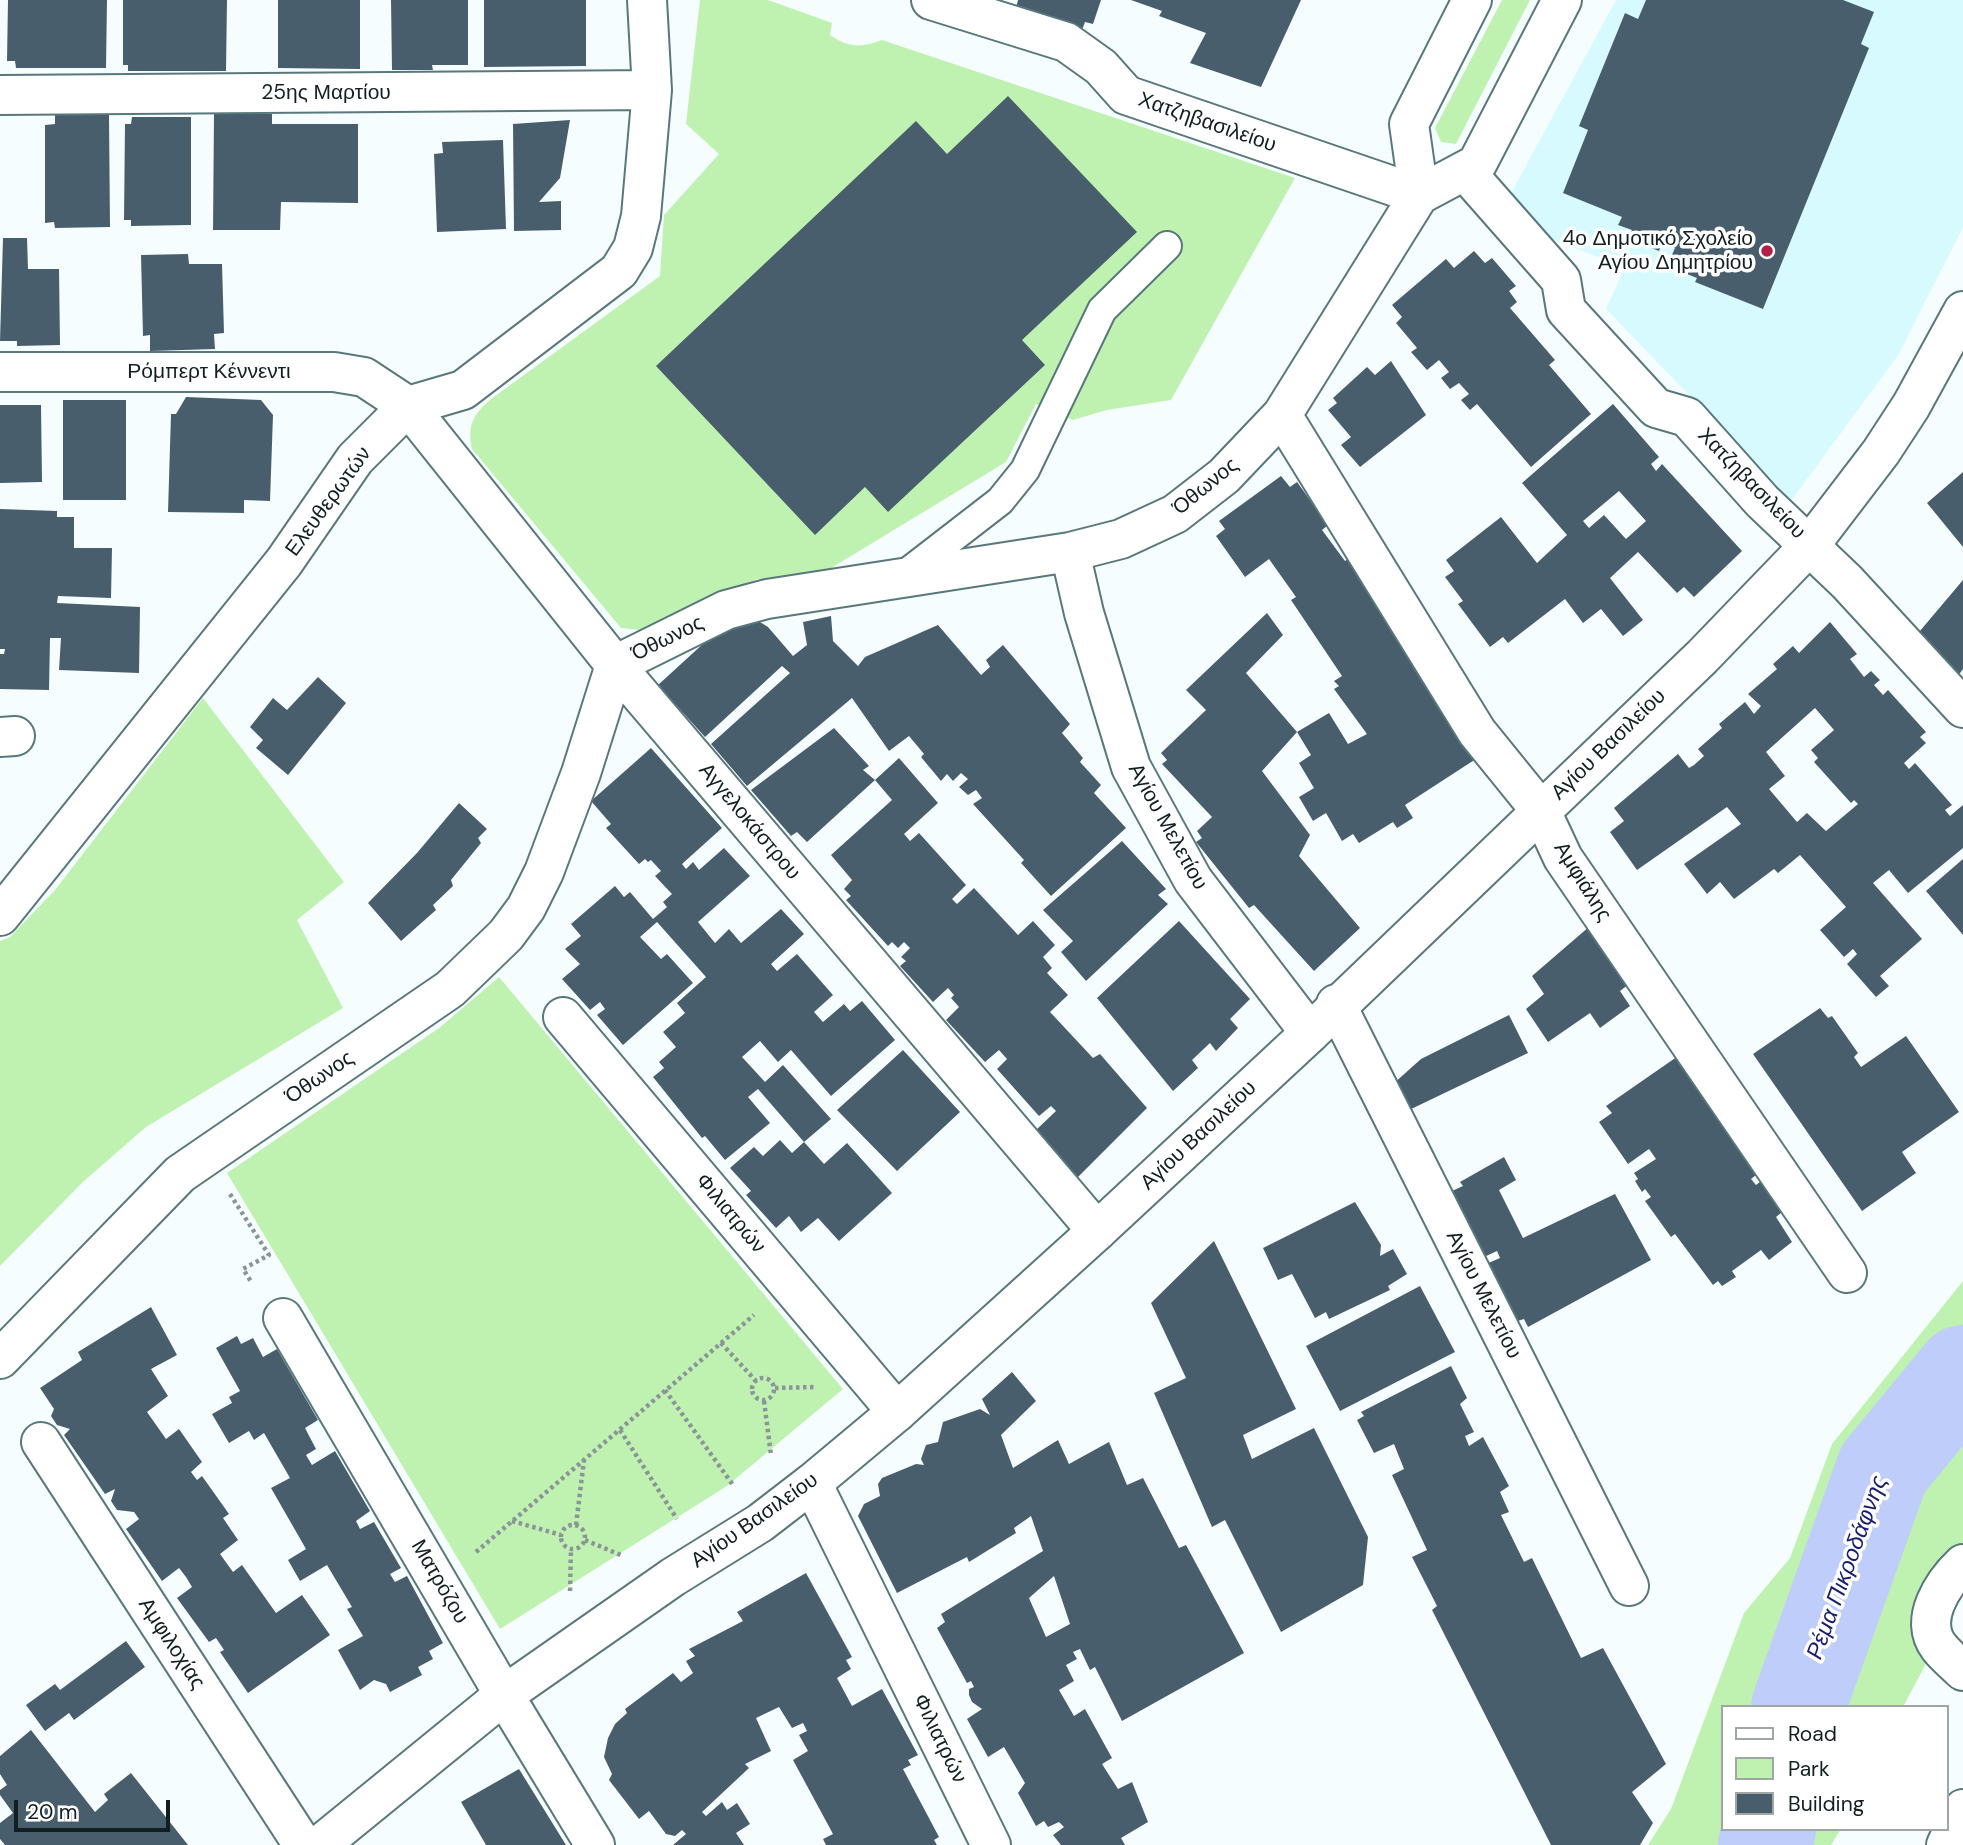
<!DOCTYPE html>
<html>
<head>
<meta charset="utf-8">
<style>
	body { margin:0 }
	#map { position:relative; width:1963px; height:1845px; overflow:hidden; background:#f6fdfe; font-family:"DM Sans",sans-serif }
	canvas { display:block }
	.legend { position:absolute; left:1721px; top:1705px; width:228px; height:126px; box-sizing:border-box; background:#fff; border:2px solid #a0a5a6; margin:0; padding:9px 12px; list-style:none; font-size:21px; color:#121f21 }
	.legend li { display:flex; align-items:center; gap:14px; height:35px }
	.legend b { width:35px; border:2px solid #a0a5a6 }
	.scale { position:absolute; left:14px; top:1800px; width:156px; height:32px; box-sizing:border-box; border:4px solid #121f21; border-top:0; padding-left:9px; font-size:21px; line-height:24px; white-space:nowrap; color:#121f21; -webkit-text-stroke:5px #fff; paint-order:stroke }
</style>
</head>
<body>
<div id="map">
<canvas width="1963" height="1845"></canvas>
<ul class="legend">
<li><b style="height:9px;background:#fff"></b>Road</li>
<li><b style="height:19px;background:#bff2b1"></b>Park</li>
<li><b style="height:19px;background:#485e6d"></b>Building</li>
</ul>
<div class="scale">20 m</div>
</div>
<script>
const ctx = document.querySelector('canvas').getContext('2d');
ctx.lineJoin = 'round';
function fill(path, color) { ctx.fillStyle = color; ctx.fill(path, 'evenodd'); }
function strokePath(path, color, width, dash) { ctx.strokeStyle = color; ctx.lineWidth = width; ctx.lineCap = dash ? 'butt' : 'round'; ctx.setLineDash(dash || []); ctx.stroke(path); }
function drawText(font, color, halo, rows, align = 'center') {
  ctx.font = font + ' "DM Sans",sans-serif'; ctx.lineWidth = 7; ctx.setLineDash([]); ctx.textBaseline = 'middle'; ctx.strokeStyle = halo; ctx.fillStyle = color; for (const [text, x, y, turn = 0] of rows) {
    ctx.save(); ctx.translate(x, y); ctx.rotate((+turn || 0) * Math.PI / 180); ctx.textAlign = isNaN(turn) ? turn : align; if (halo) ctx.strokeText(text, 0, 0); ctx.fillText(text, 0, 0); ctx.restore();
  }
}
const built = new Path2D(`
	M1616,0H1963V227L1899,354L1791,501L1606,309L1625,267L1540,235L1510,195Z`);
const green = new Path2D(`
	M700,0H768L832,23L830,35C849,48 861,48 882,40L1295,178L1171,400L1107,410L1073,420L1036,404L1006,462L818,576L757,579L641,630L621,628L472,449C467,425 473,415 491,399L660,276L664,215L719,154L686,124Z
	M1502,0H1530L1456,144L1441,142L1435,128Z
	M203,698L344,882L297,920L343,1008L146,1127L84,1181L0,1266V941L10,937L55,890Z
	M499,977L843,1389L727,1486L500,1629L227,1173L439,1028Z
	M1963,1281V1594L1903,1707H1723V1829H1841L1831,1845H1648L1671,1809L1744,1613L1790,1558L1832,1444Z`);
const river = new Path2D(`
	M1798,1707L1883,1469L1963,1372
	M1765,1845L1769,1829`);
const building = new Path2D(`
	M8,0H107L106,68H16L15,61H7Z
	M123,0H227L226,71H128V65H123Z
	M278,0H360V69L278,68Z
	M391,0H468V65H432L433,70H392Z
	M484,0H586V66L484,67Z
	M1018,0H1101L1093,24L1085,22L1082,30L1016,8Z
	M1131,0H1301L1261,87L1190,63L1206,33L1159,16L1162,11Z
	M1646,0H1843L1874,12L1861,44L1869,48L1763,309L1695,282L1697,278L1667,266L1675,248L1662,242L1659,251L1628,239L1632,230L1618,225L1622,217L1563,193L1588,130L1579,126L1625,13L1638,19Z
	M1008,96L1137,232L1022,340L1045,365L888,512L865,487L815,535L656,366L916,121L947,154Z
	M214,114H272V124H358V203L281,202L280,230H213Z
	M55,115H109L110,227L55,228L54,222L45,223V125L55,124Z
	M132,117H191V225L131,226V220H124L125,124H131Z
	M570,120L560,178L539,202L561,201V230L514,231L513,124Z
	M503,140L506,229L437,232L434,154L443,153L442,142Z
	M3,238H27L28,269H59L60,345L17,346V341H0Z
	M1474,251L1485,263L1492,258L1516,286L1509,291L1517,302L1510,308L1555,360L1549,365L1591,414L1531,467L1477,404L1470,410L1461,400L1469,394L1459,383L1450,389L1441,378L1449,372L1439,360L1427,370L1411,352L1417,348L1396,323L1402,317L1392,305L1446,259L1454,268Z
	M188,254L189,264H222L224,333L214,334L215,349L150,351V335L143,336L141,255Z
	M1391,361L1426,415L1360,467L1341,445L1351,437L1328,410L1337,403L1333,398L1367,367L1375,375Z
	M186,397L261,400L273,415L270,501L244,500V513L168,512L171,414H176Z
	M63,400H126V500H63Z
	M1613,404L1659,457L1651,464L1656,471L1662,464L1742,551L1694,597L1684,587L1677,593L1638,552L1610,578L1643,620L1623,636L1601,609L1583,623L1565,599L1508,643L1503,637L1490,647L1458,604L1463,601L1445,577L1454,571L1446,560L1501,517L1537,563L1567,535L1522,483ZM1619,491L1646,521L1626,539L1604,515L1589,528L1583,521Z
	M0,405H41L42,482L0,483Z
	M1963,472V547L1927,503Z
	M1281,476L1290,487L1297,482L1328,525L1322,530L1345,561L1352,556L1482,755L1405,805L1413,818L1397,828L1393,822L1359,843L1353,834L1342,841L1326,813L1313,821L1299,797L1314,788L1299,763L1311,755L1297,732L1262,771L1310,835L1299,856L1360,928L1314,971L1254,905L1249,908L1196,842L1202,838L1197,831L1212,817L1162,764L1167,760L1161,753L1206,710L1186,690L1267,613L1283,635L1246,673L1297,732L1329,713L1348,744L1367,734L1334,689L1339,686L1334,681L1342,676L1291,600L1296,597L1269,559L1245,577L1216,536L1225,529L1219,521Z
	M0,509L57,511V517H74V548H112L111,598L58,596L57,603L140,607L139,673L59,670L61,638H50L49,690L0,689V654H4L5,649H0Z
	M1963,580V669L1954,681L1914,638Z
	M747,614L768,627L793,656L807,645L803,622L831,616L833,641L858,666L865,657L938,625L981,675L990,667L986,660L1003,645L1070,724L1062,733L1083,758L1080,762L1101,785L1094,793L1126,828L1051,896L1021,863L1024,860L973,804L982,798L976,790L968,795L959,787L968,779L961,773L953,781L947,774L941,781L921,757L924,754L909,736L889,751L852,698L747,786L711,744L790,673L782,666L705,737L658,685L716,632Z
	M1830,622L1857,654L1850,659L1864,677L1871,671L1880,680L1874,685L1883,695L1888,690L1926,732L1920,737L1926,743L1904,763L1909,769L1915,763L1952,805L1945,810L1950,816L1963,805V848L1908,893L1889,870L1873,883L1922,939L1880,976L1889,986L1876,997L1847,964L1857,954L1853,949L1844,957L1820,930L1846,907L1800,855L1778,873L1774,869L1734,899L1720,882L1707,894L1684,864L1741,824L1727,807L1637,870L1610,832L1624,821L1614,808L1678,754L1689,768L1694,765L1704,756L1698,749L1722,728L1719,724L1745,702L1754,714L1761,706L1748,694L1777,669L1773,664L1793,646L1799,653ZM1815,708L1834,730L1811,750L1818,758L1814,762L1851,803L1854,800L1858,804L1826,831L1807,813L1797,822L1769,789L1785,776L1766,752Z
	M318,677L346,703L288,775L256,748L263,740L250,727L273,698L287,710Z
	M834,728L869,766L863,770L875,780L807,842L797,832L791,836L751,790Z
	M651,748L722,828L682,864L686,869L693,862L699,870L724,848L750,876L698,922L715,943L729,929L741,943L781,909L804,934L771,964L777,971L797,954L833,995L814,1012L823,1022L844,1004L850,1011L862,1001L895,1040L831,1096L791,1050L778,1062L760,1041L742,1057L765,1082L783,1065L831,1119L804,1142L824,1164L847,1143L892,1193L839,1241L818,1218L801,1232L789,1216L776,1228L746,1195L751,1191L730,1168L754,1147L763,1156L780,1140L792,1153L804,1142L758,1089L748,1097L770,1123L725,1160L705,1136L702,1138L653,1077L664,1068L659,1062L676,1047L663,1032L685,1013L677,1003L706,977L657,922L640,937L661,959L667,954L693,983L623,1045L597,1015L605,1009L600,1002L590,1010L562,979L580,964L565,949L581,936L571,924L615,886L624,897L630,892L653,919L667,907L663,902L672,894L655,876L661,871L651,860L648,862L645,859L639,864L606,828L611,824L591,801Z
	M899,758L938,803L904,834L910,841L919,833L966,885L952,899L957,904L974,888L1018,935L1033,921L1055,945L1043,957L1052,968L1047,973L1068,995L1050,1012L1093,1058L1100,1054L1147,1108L1078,1177L1035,1131L1056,1111L1051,1106L1039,1116L997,1069L1007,1059L999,1050L985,1062L946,1020L959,1007L951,998L954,995L948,988L933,1002L900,966L906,961L901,957L910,948L904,942L898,948L892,942L888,946L846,900L851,896L844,889L852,880L831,855L892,800L875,780Z
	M459,803L487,829L478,838L481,843L451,880L453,886L433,905L436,910L401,941L368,903L417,853Z
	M1122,841L1166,889L1158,895L1168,904L1086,981L1061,952L1073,941L1043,910Z
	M1963,859V935L1926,891Z
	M1179,921L1250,999L1230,1019L1238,1028L1216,1051L1210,1043L1192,1060L1198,1068L1173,1091L1097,998Z
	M1590,926L1629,984L1620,991L1630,1006L1600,1028L1590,1013L1548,1042L1526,1009L1544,994L1532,976Z
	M1820,1008L1828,1018L1832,1016L1858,1053L1854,1057L1861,1067L1906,1036L1959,1112L1902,1152L1916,1173L1862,1211L1753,1054Z
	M1509,1015L1528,1053L1407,1111L1393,1084L1421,1059Z
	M903,1050L960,1112L897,1171L837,1110Z
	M1681,1054L1761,1171L1751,1179L1756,1185L1765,1178L1787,1208L1776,1217L1792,1242L1769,1260L1761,1250L1732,1271L1736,1277L1722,1286L1718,1281L1713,1285L1675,1234L1671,1237L1645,1201L1651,1197L1645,1189L1642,1192L1635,1181L1638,1179L1634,1173L1656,1159L1649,1149L1628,1164L1599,1122L1612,1113L1606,1106Z
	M1504,1157L1516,1180L1499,1190L1523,1238L1615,1194L1651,1260L1528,1327L1524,1319L1511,1323L1484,1265L1500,1258L1497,1251L1484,1257L1452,1191L1463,1186L1460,1182Z
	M1355,1202L1381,1245L1380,1256L1393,1249L1407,1274L1388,1286L1390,1290L1329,1319L1326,1312L1315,1318L1292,1274L1278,1280L1263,1248Z
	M1214,1241L1296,1409L1243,1435L1252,1459L1314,1428L1368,1537L1363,1585L1281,1632L1225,1520L1212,1527L1154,1393L1186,1378L1151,1303Z
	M1420,1286L1455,1352L1340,1411L1306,1346Z
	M151,1307L177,1355L151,1369L168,1396L147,1412L166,1439L179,1429L202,1462L191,1472L197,1480L202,1476L229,1514L223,1518L238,1540L220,1554L233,1572L242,1565L276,1613L302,1595L330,1635L248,1693L220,1652L224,1650L216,1638L209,1642L177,1598L192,1587L186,1577L179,1568L162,1581L126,1529L139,1519L134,1512L117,1510L111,1501L115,1489L105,1494L64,1435L70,1429L57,1425L51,1416L54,1409L40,1388L82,1360L78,1352Z
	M237,1336L241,1344L253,1338L263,1357L277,1349L318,1420L305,1428L316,1449L306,1455L312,1465L335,1451L370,1511L356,1521L360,1529L374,1522L401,1568L390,1574L395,1582L407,1576L443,1643L429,1651L433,1659L418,1667L422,1675L390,1692L386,1684L374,1680L360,1690L338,1650L363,1636L347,1609L352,1607L327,1565L300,1581L288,1560L306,1549L271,1488L290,1478L264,1433L254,1440L249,1431L229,1443L212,1414L232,1403L229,1397L240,1391L216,1348Z
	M1451,1366L1467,1398L1460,1404L1474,1432L1465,1436L1469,1446L1483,1437L1509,1486L1500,1492L1509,1512L1501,1515L1524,1562L1532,1558L1581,1658L1603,1648L1666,1764L1632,1792L1653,1823L1640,1845H1551L1432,1610L1437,1606L1412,1557L1427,1550L1392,1475L1404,1469L1394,1444L1374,1453L1357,1420L1364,1416L1361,1412Z
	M1012,1372L1036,1401L1001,1435L1013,1468L1058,1440L1069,1464L1109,1442L1127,1485L1143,1478L1179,1548L1186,1545L1244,1653L1122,1721L1095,1667L1090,1670L1080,1649L1073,1652L1077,1659L1066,1665L1074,1681L1059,1690L1074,1716L1085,1709L1112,1758L1102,1764L1118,1789L1132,1782L1148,1822L1121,1838L1125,1845H1061L1053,1835L1064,1827L1059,1822L1048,1827L1044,1821L1036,1826L1018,1793L1025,1783L1004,1747L988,1757L967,1719L982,1709L972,1702L969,1695V1689L974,1687L971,1681L967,1683L937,1628L945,1622L941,1614L1043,1551L1031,1516L1014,1528L1016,1533L969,1562L967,1557L897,1593L858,1516L864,1504L880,1496L878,1484L882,1478L916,1464L924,1465L921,1459L926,1445L938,1442L943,1422L980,1409L990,1415L982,1399ZM1054,1576L1070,1624L1046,1637L1029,1598Z
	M806,1573L852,1657L846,1660L851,1669L837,1678L852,1706L882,1689L918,1755L908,1760L911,1765L903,1769L939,1837L934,1840L937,1845H826L823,1839L833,1834L793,1760L808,1751L799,1735L807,1731L803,1723L792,1728L779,1707L756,1718L771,1751L745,1764L749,1768L702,1812L706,1816L722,1802L727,1810L737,1803L750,1824L736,1833L744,1845H673L686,1834L682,1830L675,1836L666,1834L649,1811L639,1819L609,1780L612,1774L604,1757L608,1738L615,1724L627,1713L625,1709L673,1673L681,1682L693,1673L686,1661L695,1656L689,1649L743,1621L737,1612Z
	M126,1641L145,1667L74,1720L69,1713L45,1731L26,1705L55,1684L60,1690Z
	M31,1730L95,1812L108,1800L104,1794L131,1773L188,1845H5L0,1839V1823L13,1813L0,1795V1790L7,1785L0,1774V1756Z
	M519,1769L566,1845H486L461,1802Z`);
const path = new Path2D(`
	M230,1194L269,1255L243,1269L252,1283
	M721,1343L756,1381
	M752 1389a11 11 0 1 1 22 0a11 11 0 1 1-22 0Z
	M775,1388L816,1387
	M665,1390L733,1485
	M764,1401L771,1455
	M620,1430L677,1519
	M512,1521L561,1535
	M576,1525L584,1460
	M561 1537a12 12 0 1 1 24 0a12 12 0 1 1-24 0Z
	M585,1540L623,1556
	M476,1552L754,1315
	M570,1591L571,1549`);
const service = new Path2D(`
	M903,576L1000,501L1025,470L1102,310L1167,246`);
const pedestrian = new Path2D(`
	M283,1318L504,1695`);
const minor = new Path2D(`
	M931,0L1066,42L1101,67L1126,95L1419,195
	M0,95L652,90
	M1465,171L1561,280L1566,310L1656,408L1687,417L1762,501L1847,582L1963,708
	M1419,195L1409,124L1472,0
	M0,372H334L364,377L408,406L615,665L1097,1231
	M1282,415L1477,732L1541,811L1563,858L1847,1273
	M1070,552L1084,613L1131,767L1193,880L1310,1033
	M0,737L15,736
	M0,916L284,562L355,459L408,406L463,390L619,271L633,248L641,216L652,90L647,0
	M1336,1004L1629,1586
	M563,1017L897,1412
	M0,1359L180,1174L450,989L506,935L526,908L544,872L581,773L615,665L726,610L767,599L1070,552L1121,539L1175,514L1224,476L1282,415L1419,195L1477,164L1562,0
	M41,1442L303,1845
	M812,1483L991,1845
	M1963,1564C1943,1583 1918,1620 1939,1647C1946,1656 1955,1663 1963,1671
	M504,1695L595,1845
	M1946,1845L1963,1809`);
const tertiary = new Path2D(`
	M320,1845L504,1695L673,1577L760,1523L812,1483L897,1412L1097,1231L1310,1033L1702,657L1810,545L1881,452L1911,406L1963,311`);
const markers = [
	[1767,251,7,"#b32149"]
];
const streetNames = [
	["25ης Μαρτίου",326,93],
	["Χατζηβασιλείου",1207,123,19],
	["Ρόμπερτ Κέννεντι",209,372],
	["Χατζηβασιλείου",1751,484,46],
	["Όθωνος",1206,487,-39],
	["Ελευθερωτών",329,502,-54],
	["Όθωνος",668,639,-26],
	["Αγίου Βασιλείου",1609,745,-44],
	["Αγγελοκάστρου",749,822,50],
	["Αγίου Μελετίου",1167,827,61],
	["Αμφιάλης",1582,882,58],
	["Όθωνος",320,1078,-34],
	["Αγίου Βασιλείου",1199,1136,-43],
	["Φιλιατρών",730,1214,50],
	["Αγίου Μελετίου",1483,1295,63],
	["Αγίου Βασιλείου",755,1521,-35],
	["Ματρόζου",439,1582,60],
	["Αμφιλοχίας",171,1644,57],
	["Φιλιατρών",939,1739,64]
];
const poiNames = [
	["4ο Δημοτικό Σχολείο",1753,239],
	["Αγίου Δημητρίου",1753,263]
];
const waterNames = [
	["Ρέμα Πικροδάφνης",1848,1568,-70]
];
fill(built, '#d7faff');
fill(green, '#bff2b1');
strokePath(river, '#bfcdfa', 94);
fill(building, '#485e6d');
strokePath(service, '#59787c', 32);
strokePath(pedestrian, '#59787c', 42);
strokePath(minor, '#59787c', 42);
strokePath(tertiary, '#59787c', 42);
strokePath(path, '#8b9597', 4.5, [3.5, 3.5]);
strokePath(service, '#fff', 28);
strokePath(pedestrian, '#fff', 38);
strokePath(minor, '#fff', 38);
strokePath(tertiary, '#fff', 38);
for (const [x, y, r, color] of markers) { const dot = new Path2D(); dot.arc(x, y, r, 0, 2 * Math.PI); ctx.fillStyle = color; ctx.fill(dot); strokePath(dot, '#fff', 2.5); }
drawText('21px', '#121f21', '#fff', streetNames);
drawText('21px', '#121f21', '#fff', poiNames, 'right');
drawText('italic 23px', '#191e70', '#fff', waterNames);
</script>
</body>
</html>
